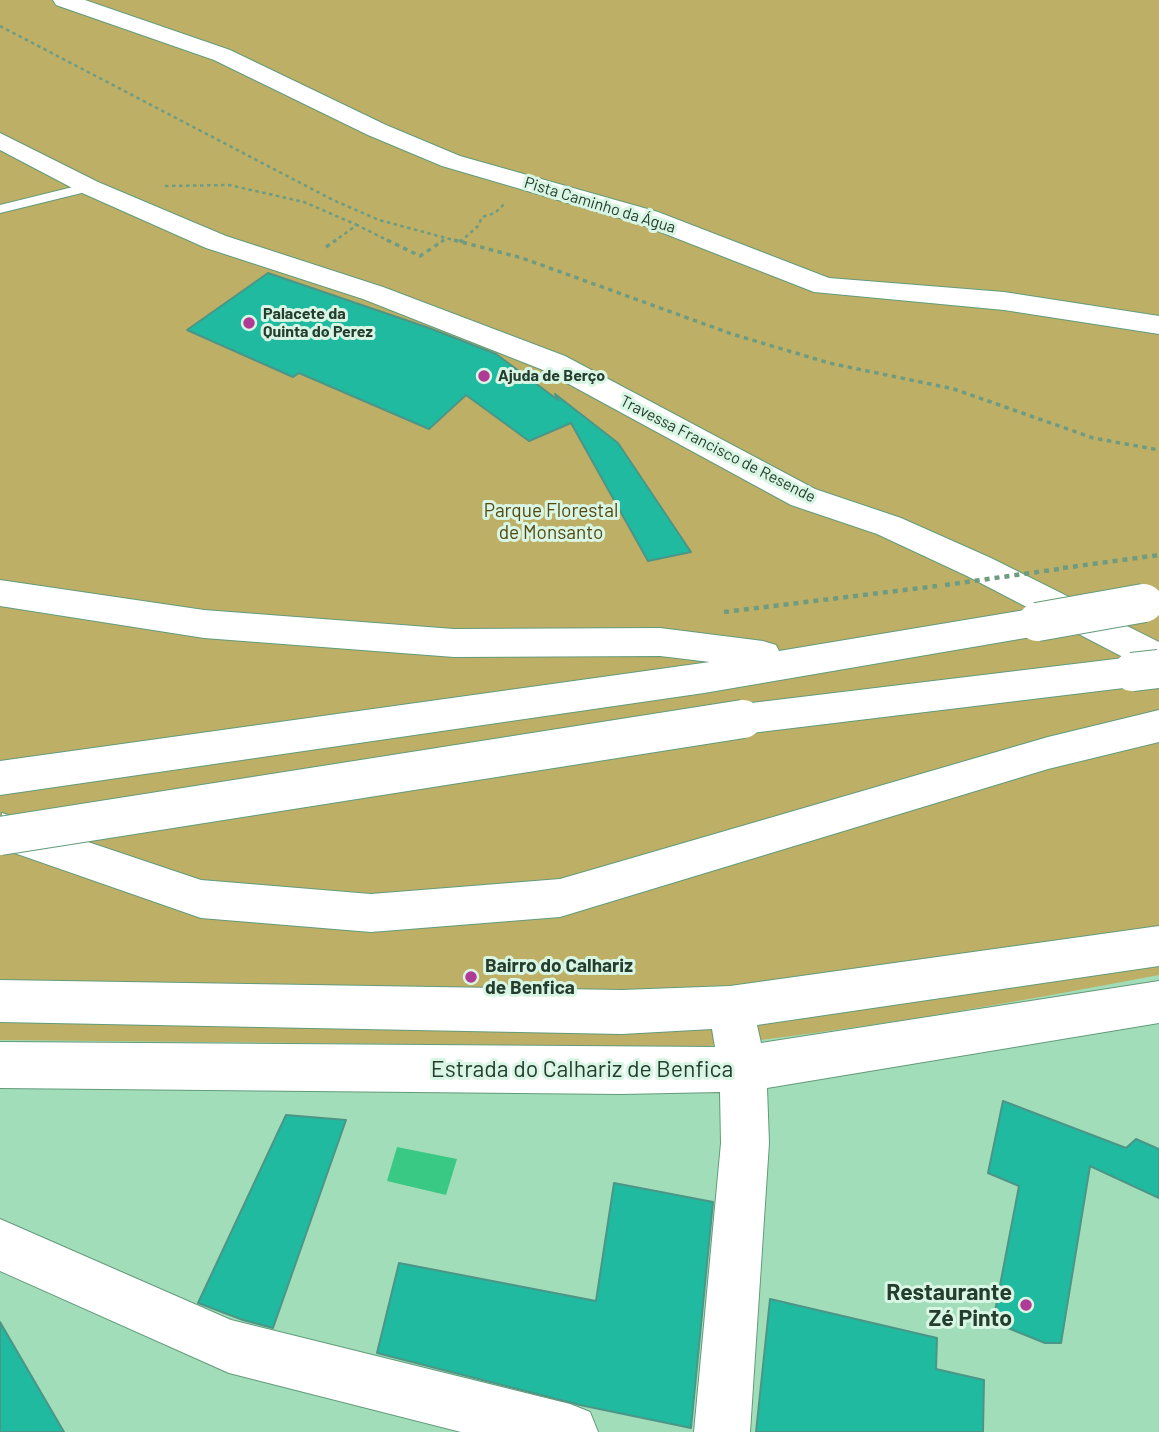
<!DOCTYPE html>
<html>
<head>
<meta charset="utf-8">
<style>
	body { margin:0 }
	canvas { display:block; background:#a2ddb9 }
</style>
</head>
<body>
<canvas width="1159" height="1432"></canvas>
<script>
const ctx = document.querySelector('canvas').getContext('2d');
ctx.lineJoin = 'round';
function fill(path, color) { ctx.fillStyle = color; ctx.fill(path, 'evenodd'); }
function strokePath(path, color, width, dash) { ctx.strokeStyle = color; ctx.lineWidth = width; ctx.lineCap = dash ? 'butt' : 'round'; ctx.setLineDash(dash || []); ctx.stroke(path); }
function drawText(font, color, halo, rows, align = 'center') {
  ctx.font = font + ' Barlow,sans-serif'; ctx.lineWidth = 6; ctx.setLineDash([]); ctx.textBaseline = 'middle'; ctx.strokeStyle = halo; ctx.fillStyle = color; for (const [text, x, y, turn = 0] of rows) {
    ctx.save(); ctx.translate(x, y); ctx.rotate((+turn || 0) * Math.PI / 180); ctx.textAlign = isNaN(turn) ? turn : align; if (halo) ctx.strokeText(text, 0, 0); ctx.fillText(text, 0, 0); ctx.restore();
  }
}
const green = new Path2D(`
	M0,0H1159V975C1006,1004 854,1031 699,1047L0,1040Z`);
const water = new Path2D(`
	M397,1147L457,1159L446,1195L387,1181Z`);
const building = new Path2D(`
	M268,273L429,328L496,354L558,400L555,394L618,443L691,552L648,561L571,423L529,441L466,395L429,429L299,373L293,377L187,330Z
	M1003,1101L1126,1148L1136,1139L1159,1149V1198L1090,1166L1061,1343H1045L993,1322L1019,1186L988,1173Z
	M286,1115L346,1120L273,1328L243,1320L198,1303Z
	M614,1183L713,1202L691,1428L580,1405L377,1353L399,1263L596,1301Z
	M770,1299L937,1338L936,1369L984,1380L983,1432H756Z
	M0,1322L64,1432H0Z`);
const pathFar2 = new Path2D(`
	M0,26L333,200L379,220L461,242
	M165,186L229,185L304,202L357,225
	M333,242L357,225L391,242
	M441,242L447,238
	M460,242L478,226L482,217L495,213L504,204`);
const pathFar1 = new Path2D(`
	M387,240L420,256L444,240
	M454,240L522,258L732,334L829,363L954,389L1093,438L1159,450
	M460,242L462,240
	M326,247L336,240`);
const path = new Path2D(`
	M1063,568L1159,555
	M724,612L937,586`);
const service = new Path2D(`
	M89,183L95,187L94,190L0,213V205Z`);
const minor = new Path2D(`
	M53,0H85L230,50L386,125L460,156L658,212L829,278L1004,292L1159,316V334L1004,310L814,292L640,224L442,166L368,135L214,60L56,5Z
	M0,133L98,182L226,236L383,287L565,356L815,489L901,518L991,558L1159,642V673L1146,669L967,576L877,534L791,505L543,370L363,299L206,248L80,192L0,150Z
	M1159,926V966L757,1025L761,1043L1159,981V1023L767,1088L769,1143L750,1432H694L721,1143L720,1092L621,1094L0,1088V1042L715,1047L712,1029L622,1034L0,1022V980L622,990L730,986Z
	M0,1219L231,1320L570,1404L590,1412L598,1432H461L229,1373L0,1271Z`);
const trunk = new Path2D(`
	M0,580L204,610L454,629L660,628L763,641L776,645L779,651L1037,608L1050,612L1055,622L1050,632L1037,636L704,693L0,795V761L710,662L660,656L454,657L204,638L0,606Z
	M1132,657L1145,662L1151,672L1145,682L1132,687L743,734L729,730L724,719L729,708L743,704Z
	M1159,710V742L1048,769L560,917L371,932L201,918L0,848L2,813L201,880L371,894L560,879L1048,737Z`);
const pathBridge = new Path2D(`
	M945,585L1059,569`);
const trunkBridge = new Path2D(`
	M1037,622L1144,603
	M1132,672L1159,669
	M0,836L743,719`);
const markers = [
	[249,323,7,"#af3b95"],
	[484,376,7,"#af3b95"],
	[471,977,7,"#af3b95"],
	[1026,1305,7,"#af3b95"]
];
const farStreetnames = [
	["Pista Caminho da Água",600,205,17],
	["Travessa Francisco de Resende",718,449,27]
];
const farPoinames = [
	["Palacete da",263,314],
	["Quinta do Perez",263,332],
	["Ajuda de Berço",498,376]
];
const parkNames = [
	["Parque Florestal",551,511],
	["de Monsanto",551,533]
];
const poiNames = [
	["Bairro do Calhariz",485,966],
	["de Benfica",485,988]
];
const nearStreetnames = [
	["Estrada do Calhariz de Benfica",582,1069]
];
const nearPoinames = [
	["Restaurante",1012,1292],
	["Zé Pinto",1012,1318]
];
fill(green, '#beaf67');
fill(water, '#39c984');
fill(building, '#1fbaa0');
strokePath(building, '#4b9686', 2);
strokePath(service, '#629b7a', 2);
strokePath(minor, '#629b7a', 2);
strokePath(trunk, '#629b7a', 2);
strokePath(pathFar2, '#6f9c81', 2.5, [3.5, 3.5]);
strokePath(pathFar1, '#6f9c81', 3.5, [4.5, 4.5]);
strokePath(path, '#6f9c81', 4.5, [5, 5]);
fill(service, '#fff');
fill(minor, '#fff');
fill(trunk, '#fff');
strokePath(trunkBridge, '#629b7a', 40, []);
strokePath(pathBridge, '#6f9c81', 4.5, [5, 5]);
strokePath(trunkBridge, '#fff', 38);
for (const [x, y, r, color] of markers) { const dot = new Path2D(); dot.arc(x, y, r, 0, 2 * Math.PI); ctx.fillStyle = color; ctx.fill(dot); strokePath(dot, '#d9f6e4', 2.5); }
drawText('16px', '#253d2f', '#d9f6e4', farStreetnames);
drawText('bold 16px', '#253d2f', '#d9f6e4', farPoinames, 'left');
drawText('19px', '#544810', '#d9f6e4', parkNames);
drawText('bold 19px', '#253d2f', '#d9f6e4', poiNames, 'left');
drawText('23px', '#253d2f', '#d9f6e4', nearStreetnames);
drawText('bold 23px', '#253d2f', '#d9f6e4', nearPoinames, 'right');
</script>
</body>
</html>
